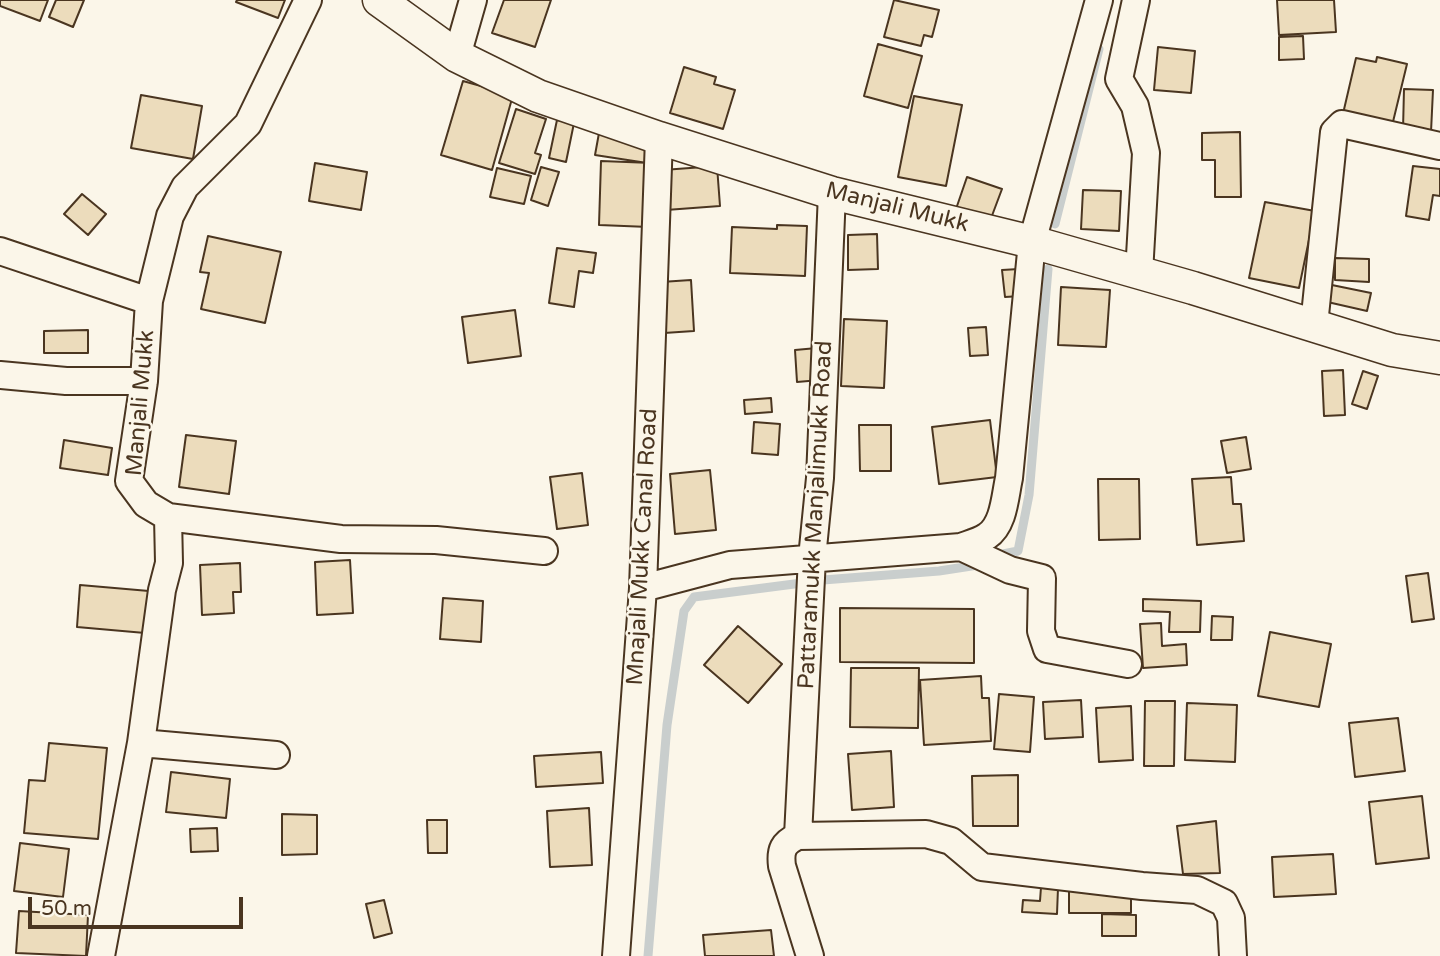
<!DOCTYPE html>
<html>
<head>
<meta charset="utf-8">
<style>
	body { margin:0 }
	#map { position:relative; width:1440px; height:956px; overflow:hidden; background:#fbf6e9; font-family:"Varela Round",sans-serif }
	canvas { display:block }
	.scale { position:absolute; left:28px; top:897px; width:215px; height:32px; box-sizing:border-box; border:4px solid #4a3520; border-top:0; padding-left:9px; font-size:21px; line-height:24px; white-space:nowrap; color:#4a3520; -webkit-text-stroke:5px #fbf6e9; paint-order:stroke }
</style>
</head>
<body>
<div id="map">
<canvas width="1440" height="956"></canvas>
<div class="scale">50 m</div>
</div>
<script>
const ctx = document.querySelector('canvas').getContext('2d');
ctx.lineJoin = 'round';
function strokePath(path, color, width, dash) { ctx.strokeStyle = color; ctx.lineWidth = width; ctx.lineCap = dash ? 'butt' : 'round'; ctx.setLineDash(dash || []); ctx.stroke(path); }
function fill(path, color) { ctx.fillStyle = color; ctx.fill(path, 'evenodd'); }
function drawText(font, color, halo, rows, align = 'center') {
  ctx.font = font + ' "Varela Round",sans-serif'; ctx.lineWidth = 5; ctx.setLineDash([]); ctx.textBaseline = 'middle'; ctx.strokeStyle = halo; ctx.fillStyle = color; for (const [text, x, y, turn = 0] of rows) {
    ctx.save(); ctx.translate(x, y); ctx.rotate((+turn || 0) * Math.PI / 180); ctx.textAlign = isNaN(turn) ? turn : align; if (halo) ctx.strokeText(text, 0, 0); ctx.fillText(text, 0, 0); ctx.restore();
  }
}
const stream = new Path2D(`
	M1055,224L1099,49
	M1003,554L1018,551L1029,495L1048,269
	M823,580L939,571L978,565
	M648,956L667,725L684,611L694,597L802,583`);
const building = new Path2D(`
	M0,0H48L40,21L0,6Z
	M56,0H84L73,27L49,17Z
	M237,0H285L278,18L236,2Z
	M504,0H551L535,47L492,33Z
	M894,0L939,10L932,37L924,35L921,46L884,37Z
	M1277,0H1334L1336,32L1279,35Z
	M1303,36L1304,59L1279,60V37Z
	M878,44L922,56L908,108L864,96Z
	M1158,47L1195,51L1191,93L1154,90Z
	M1377,57L1407,64L1391,130L1342,118L1356,58L1376,62Z
	M684,67L716,77L714,84L735,90L723,129L670,113Z
	M463,81L513,95L492,170L441,155Z
	M1404,89L1433,90L1431,132L1403,130Z
	M141,95L202,106L193,159L131,148Z
	M914,96L962,105L946,186L898,177Z
	M516,109L546,119L535,153L541,155L535,174L499,163Z
	M557,120L574,123L566,162L549,158Z
	M1240,132L1241,197H1215V160H1202V133Z
	M599,133L650,141L647,163L595,155Z
	M601,161L652,163L649,227L599,225Z
	M315,163L367,172L361,210L309,201Z
	M717,166L720,206L666,210L663,170Z
	M1413,166L1440,169V196L1433,195L1429,220L1406,216Z
	M541,167L559,172L548,206L531,200Z
	M497,168L531,176L524,204L490,197Z
	M967,177L1002,189L990,221L956,209Z
	M1083,190L1121,191L1119,231L1081,229Z
	M82,194L106,214L88,235L64,214Z
	M1265,202L1315,211L1299,288L1249,278Z
	M777,225L807,226L805,276L730,273L732,227L777,229Z
	M877,234L878,269L848,270V235Z
	M208,236L281,252L265,323L201,309L209,273L200,272Z
	M557,248L596,253L593,273L579,271L574,307L549,303Z
	M1335,258L1369,259V282L1335,280Z
	M1019,269L1021,296L1005,297L1002,270Z
	M691,280L694,331L664,333L661,282Z
	M1327,284L1371,293L1367,311L1323,301Z
	M1061,287L1110,290L1106,347L1058,345Z
	M515,310L521,356L468,363L462,317Z
	M844,319L887,321L884,388L841,386Z
	M986,327L988,355L970,356L968,328Z
	M88,330V353H44V331Z
	M817,348L820,380L797,382L795,350Z
	M1343,370L1345,415L1324,416L1322,371Z
	M1363,371L1378,376L1367,409L1352,404Z
	M771,398L772,412L745,414L744,400Z
	M990,420L997,477L939,484L932,427Z
	M754,422L780,424L778,455L752,453Z
	M859,425H891V471H860Z
	M186,435L236,441L229,494L179,487Z
	M1246,437L1251,469L1227,473L1221,441Z
	M64,440L112,448L108,475L60,468Z
	M710,470L716,530L675,534L670,474Z
	M582,473L588,525L557,529L550,477Z
	M1231,477L1233,504H1241L1244,541L1197,545L1192,479Z
	M1098,479H1139L1140,539L1099,540Z
	M350,560L353,613L317,615L315,562Z
	M240,563L241,592H233L234,613L202,615L200,565Z
	M1428,573L1434,619L1412,622L1406,576Z
	M80,585L149,591L145,633L77,627Z
	M443,598L483,601L481,642L440,639Z
	M1143,599L1201,601L1200,632H1169L1170,612L1143,611Z
	M840,608L974,609V663L840,662Z
	M1212,616L1233,617L1232,640H1211Z
	M1161,623L1162,646L1186,644L1187,665L1143,668L1140,624Z
	M738,626L782,664L748,703L704,665Z
	M1270,632L1331,644L1319,707L1258,696Z
	M851,668H919L918,728L850,727Z
	M981,676L982,698H989L991,741L924,745L920,680Z
	M999,694L1034,697L1030,752L994,749Z
	M1081,700L1083,737L1045,739L1043,702Z
	M1145,701H1175L1174,766H1144Z
	M1187,703L1237,705L1235,762L1185,760Z
	M1131,706L1133,760L1099,762L1096,708Z
	M1398,718L1405,771L1355,777L1349,723Z
	M49,743L107,748L98,839L24,833L29,780L45,781Z
	M891,751L894,807L852,810L848,754Z
	M601,752L603,783L536,787L534,756Z
	M171,772L230,779L226,818L166,812Z
	M1018,775V826H973L972,776Z
	M1422,796L1429,858L1376,864L1369,802Z
	M589,808L592,865L550,867L547,811Z
	M282,814L317,815V854L282,855Z
	M427,820H447V853H428Z
	M1216,821L1220,873L1183,874L1177,826Z
	M217,828L218,851L191,852L190,829Z
	M20,843L69,849L63,897L14,891Z
	M1333,854L1336,894L1274,897L1272,857Z
	M1041,887L1058,888L1057,914L1022,912L1023,900L1040,901Z
	M1069,888H1131V913H1069Z
	M384,900L392,933L374,938L366,904Z
	M19,911L88,915L86,956L16,953Z
	M1102,914L1136,915V936H1102Z
	M771,930L774,956H705L703,935Z`);
const minor = new Path2D(`
	M1136,0L1119,79L1135,106L1146,153L1139,273
	M457,56L473,0
	M0,251L149,301
	M1314,325L1334,132L1342,124L1440,146
	M0,375L66,381H144
	M168,517L341,539L436,540L544,551
	M961,547L1010,570L1042,578L1041,631L1047,649L1128,664
	M643,588L730,565L961,547C969,544 980,541 987,536C1004,525 1005,496 1009,478L1032,242L1099,0
	M141,743L276,755
	M798,836L812,558L820,478L832,193
	M101,956L141,743L162,590L169,563L168,517L146,504L129,481L144,381L149,301L170,216L185,187L248,124L308,0
	M616,956L643,588L659,138
	M810,956L782,866C780,850 783,843 798,836L926,834L951,841L982,867L1142,886L1197,890L1224,903L1231,918L1233,956`);
const tertiary = new Path2D(`
	M379,0L457,56L538,96L659,138L832,193L1032,242L1193,288L1392,350L1440,358`);
const streetNames = [
	["Manjali Mukk",897,208,14],
	["Manjali Mukk",141,403,-85],
	["Pattaramukk Manjalimukk Road",816,515,-87],
	["Mnajali Mukk Canal Road",643,547,-87]
];
strokePath(stream, '#c9cecd', 9);
fill(building, '#ecdcbc');
strokePath(building, '#4a3520', 2);
strokePath(minor, '#4a3520', 30);
strokePath(tertiary, '#4a3520', 35);
strokePath(minor, '#fbf6e9', 26);
strokePath(tertiary, '#fbf6e9', 32);
drawText('23px', '#4a3520', '#fbf6e9', streetNames);
</script>
</body>
</html>
